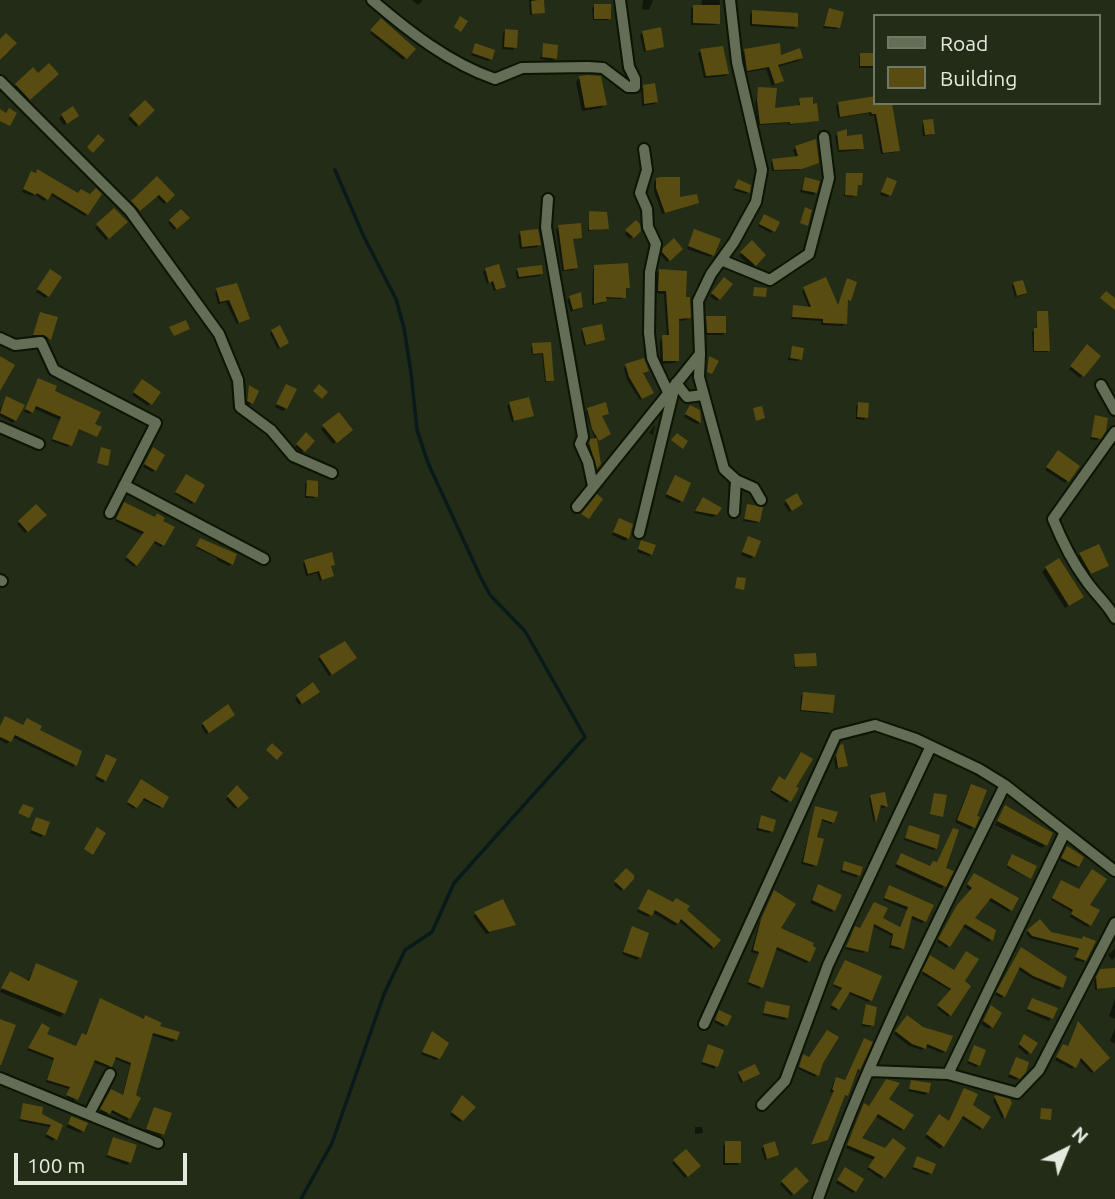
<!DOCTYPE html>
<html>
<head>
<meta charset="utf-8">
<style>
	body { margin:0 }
	#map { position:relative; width:1115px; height:1199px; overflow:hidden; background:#232c17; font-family:Ubuntu,sans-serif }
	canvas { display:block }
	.legend { position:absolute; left:873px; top:14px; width:228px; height:91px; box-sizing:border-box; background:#232c17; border:2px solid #707866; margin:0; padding:9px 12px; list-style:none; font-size:21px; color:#e4eadd }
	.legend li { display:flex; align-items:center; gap:14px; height:35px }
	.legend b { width:35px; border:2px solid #707866 }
	.north { position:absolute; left:1031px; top:1115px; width:70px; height:70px; -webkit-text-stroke:5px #232c17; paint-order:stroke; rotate:43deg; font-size:19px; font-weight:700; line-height:28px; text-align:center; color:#e4eadd }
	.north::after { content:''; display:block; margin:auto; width:24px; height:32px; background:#e4eadd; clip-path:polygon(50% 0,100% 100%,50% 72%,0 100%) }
	.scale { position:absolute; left:14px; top:1153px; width:173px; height:32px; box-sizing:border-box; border:4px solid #e4eadd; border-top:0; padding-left:9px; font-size:21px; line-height:24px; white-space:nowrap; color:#e4eadd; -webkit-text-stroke:5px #232c17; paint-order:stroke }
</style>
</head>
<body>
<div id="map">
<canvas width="1115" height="1199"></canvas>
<ul class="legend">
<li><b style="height:9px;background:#646e57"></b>Road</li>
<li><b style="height:19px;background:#584c11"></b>Building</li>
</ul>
<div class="north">N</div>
<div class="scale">100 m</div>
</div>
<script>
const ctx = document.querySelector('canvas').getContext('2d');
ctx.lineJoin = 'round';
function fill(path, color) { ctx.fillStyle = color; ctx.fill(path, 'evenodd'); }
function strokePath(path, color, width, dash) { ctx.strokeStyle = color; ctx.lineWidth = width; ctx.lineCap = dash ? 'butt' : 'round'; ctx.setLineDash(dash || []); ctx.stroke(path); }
const shadow = new Path2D(`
	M412,0H423L418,5Z
	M529,0H543V12L530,15Z
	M643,0H653L649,10L642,9Z
	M702,0H720L718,23L716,25H691V9L693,7H701Z
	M595,6L610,18L607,20H593L592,8Z
	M829,10L839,27L836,29L823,28Z
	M753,12L796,26L794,29L750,26V14Z
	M381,21L413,49L403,60L370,33Z
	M505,31L515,47L513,50L502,49L503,33Z
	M643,33L663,46L644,52L640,35Z
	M476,45L491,59L488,61L471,55Z
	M544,45L555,58L553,61L540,59Z
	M701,51L728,74L725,76L704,78L698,53Z
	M744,51L780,57H801L798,61L777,67L782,80L772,86L766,69L744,73L741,54Z
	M861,55H875V68H859V57Z
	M33,70L38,75L57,74L25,103L12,89Z
	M580,78L605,104L601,108L582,111L576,82Z
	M644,87L657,102L654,104L642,106L641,89Z
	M759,89L773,110L798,107L800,100L817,120L789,125L788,123L758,125L755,103Z
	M875,96V103L898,150L896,152L881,154L874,115L870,116L869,113L838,118L836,106L839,103Z
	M145,102L152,110L136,127L128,119Z
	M72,109L75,118L64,125L59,118Z
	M924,122L934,133L931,135L923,136L922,124Z
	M838,134L846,138L862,148L860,150L838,152L835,136Z
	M796,148L817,162L799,170L772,171L771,163L773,161L796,158L793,150Z
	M38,171L87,214L85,216L49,194L44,201L34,194L32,196L22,192L29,175Z
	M847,174L861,184L856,186L853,197L844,196Z
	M157,178L173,195L164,204L156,196L137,212L130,204Z
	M657,179L678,199L697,203L662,214L654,191V182Z
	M805,179L815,193L813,195L800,192Z
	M887,179L890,195L887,197L880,195Z
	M736,183L748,192L746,194L733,190Z
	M114,210L125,222L106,240L95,228Z
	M181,211L187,218L174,230L168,223Z
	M590,213L607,228L588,231Z
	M762,218L773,231L771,233L758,226Z
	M636,222L639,230L630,239L625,234Z
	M559,227L581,237L572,240L576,268L574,270L562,271L556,229Z
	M695,231L713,255L710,257L687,249Z
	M521,233L539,245L537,247L520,249L518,235Z
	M674,241L681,249L667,262L661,255V252Z
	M752,242L764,255L752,267L739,256Z
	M595,267L628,288L624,289L622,299L604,298L603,303L592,305L593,269Z
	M518,269L542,273L539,276L517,279L516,272Z
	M486,270L504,286L502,288L494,291L491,282L487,284L483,272Z
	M659,271L684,299L689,317L686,320L677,321L678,360L675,363L660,364V340L667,337L664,294L655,293L656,274Z
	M48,274V296L45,298L36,292Z
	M724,279L719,299L717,301L710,296Z
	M847,280L849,300L846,303L845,323L843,326L821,325V321L791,319L794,307L809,308L802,291L804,289L837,307Z
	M1014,284L1025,293L1023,295L1015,297L1012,286Z
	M236,285L246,320L237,324L226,302L218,304L215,292Z
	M570,297L582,307L571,312L567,300Z
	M1038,313L1049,350L1047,352H1033L1032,332L1036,330Z
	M41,314L55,318L47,341L41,336L32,337Z
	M707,318L724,333L722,335H705V320Z
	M583,330L604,340L584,346L581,332Z
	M272,331L285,345L278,349L270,334Z
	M549,344L552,380L545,382L542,354L532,355L531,347Z
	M1087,347L1099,357L1080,378L1069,369Z
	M792,348L801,359L798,361L788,360Z
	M626,366L647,370L641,374L649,395L640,400L627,380L624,368Z
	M36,382L52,392L71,423L70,427L94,437L76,430L68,447L51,441L60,420L33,408L30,414L24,412Z
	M140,384L158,393L148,406L132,395Z
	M286,386V408L283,411L275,407Z
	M249,388L251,403L249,405L246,403Z
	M7,398L15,420L13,423L0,416V409Z
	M510,403L532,415L512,422L507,406Z
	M859,404L866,417L864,420L856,419V406Z
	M690,407L700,422L697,424L684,417Z
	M588,409L607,413L600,417L607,436L596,442L599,464L595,469L588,450L589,444L595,440L586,412Z
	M339,415L351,430L333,444L321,429Z
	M1096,417L1099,438L1097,440L1090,439Z
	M654,426H655L653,435L649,433Z
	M306,435L313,441L301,453L295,447Z
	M151,452L155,470L152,472L143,467Z
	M1056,455L1078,466L1065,483L1045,470Z
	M184,478L193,502L191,504L175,494Z
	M673,480L681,501L679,503L665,497Z
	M308,482L316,496L314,498H305V484Z
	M787,501L799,506L789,512L784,504Z
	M701,502L716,514L713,517L694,513Z
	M36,506L44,515L25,533L17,524Z
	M747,506L759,521L756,523L743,521Z
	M122,507L154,519L163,545L161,547L152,542L134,567L125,560L143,535L115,521Z
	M617,523L628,538L625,541L612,535Z
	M749,538L759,542L751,559L741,555Z
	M199,541L231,564L229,566L217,560V558L196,548Z
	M640,544L651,554L649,556L637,552Z
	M1080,554L1105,568L1088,575L1078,557Z
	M305,562L333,564L330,568L332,576L320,581L317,573L306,576L303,564Z
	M1046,568L1077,600L1065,608L1042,572Z
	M795,656L815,665L794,668Z
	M320,657L352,660L329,676L318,659Z
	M313,685L315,694L299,705L295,699Z
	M804,693L831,712L829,714L800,711L801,696Z
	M231,717L206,734L201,726L203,724Z
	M5,718L80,752L75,765L73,767L12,737L7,744L0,740V726Z
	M841,746L846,766L836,769L834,759Z
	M104,758L114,760L103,783L95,779Z
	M777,781L794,788L787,803L770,792Z
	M140,783L162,806L160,808L141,799L134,809L127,804Z
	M237,788L247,798L235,809L226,799Z
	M969,788L974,817L977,818L971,830L955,822Z
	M871,796L886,806L884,808L878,807L874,823L869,799Z
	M816,808L833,822L831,824L820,820L815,839L816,865L813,867L801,864Z
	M1002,811L1045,845L1042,848L995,825Z
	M761,817L772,831L769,833L756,830Z
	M35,821L43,835L41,837L30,833Z
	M909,827L936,848L933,850L904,840Z
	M1065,850L1078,866L1076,868L1060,861Z
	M899,857L930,868L944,869L951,872L942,889L895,867Z
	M845,863L859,875L856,877L840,872Z
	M1007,866L1028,879L1006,867Z
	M626,870L632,878L621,891L614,885Z
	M972,877L1011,909L1009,912L988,900L972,918L994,931L991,940L989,942L962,926L947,948L937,942L955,910L971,891L966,887Z
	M1059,885L1079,891L1089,904L1090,925L1088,927L1070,917L1072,912L1051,900Z
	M816,889L834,910L831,912L810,903Z
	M888,889L925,921L922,923L909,918L900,950L889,948L892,936L872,926L864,953L845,949L853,931L881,919L899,928L907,910L883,900Z
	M774,892L778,929L809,961L806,963L775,949L759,989L747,984L758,954L751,952L759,923Z
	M647,894L685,911L719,941L711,949L679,921L675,926L652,912L648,917L637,912Z
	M502,902L514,924L486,934L473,916Z
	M1040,921L1050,933L1093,942L1085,960L1083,962L1074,960L1078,950L1030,938L1026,933Z
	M632,928L639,957L637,960L622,954Z
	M1115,948V957L1112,960L1108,955Z
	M1019,951L1065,978L1061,987L1059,990L1030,977L1018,969L1003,996L1001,998L995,995Z
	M929,959L968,986L948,1017L937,1008L951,991L922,974Z
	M844,964L870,1000L868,1002L847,993L836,1011L830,1008L841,990L833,986Z
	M36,965L64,1013L60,1017L0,992L10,973L27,982Z
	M1098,974L1115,979V986L1095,990L1094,981Z
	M1115,999V1019L1109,1016Z
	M1032,1000L1055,1009L1049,1021L1026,1011Z
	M99,1002L177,1033L173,1042L151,1035L134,1096L139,1099L127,1121L109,1111L106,1115L100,1112L109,1093L122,1097L130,1065L113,1058L108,1068L93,1062L74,1101L66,1097L69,1089L46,1082L53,1060L27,1050L40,1028L44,1035L75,1047L85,1036Z
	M766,1003L786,1018L784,1020L762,1015Z
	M866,1006L872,1025L870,1027L861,1026Z
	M989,1010L991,1027L989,1029L981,1024Z
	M719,1012L725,1025L723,1027L714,1022Z
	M905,1019L922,1029L945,1051L942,1053L925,1046L922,1050L909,1046L894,1034Z
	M1076,1025L1108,1058L1091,1073L1078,1059L1072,1069L1055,1060L1061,1048H1067Z
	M1115,1028V1044L1110,1041Z
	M430,1036L438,1058L436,1060L421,1054Z
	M1022,1039L1035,1043L1027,1055L1018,1047Z
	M862,1042L859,1069L847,1095L843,1096L826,1139L811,1146L833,1093L830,1092L834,1081L836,1079L844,1082Z
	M709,1046L722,1051L714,1069L701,1064Z
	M975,1047L978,1065L976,1067L967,1063Z
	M804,1057L821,1062L815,1077L798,1069Z
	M1014,1061L1024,1071L1016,1080L1008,1077Z
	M739,1073L758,1074L741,1083L737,1075Z
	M911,1082L928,1092L925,1095L908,1091Z
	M996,1097L1010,1103L1002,1119L993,1100Z
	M460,1100L474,1107L460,1122L450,1115Z
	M24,1105L61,1126L53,1141L45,1137L50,1127L19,1121Z
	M864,1105L903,1129L901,1131L875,1116L860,1139L885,1150L903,1149L881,1179L867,1169L874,1160L846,1148Z
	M971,1106L982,1127L980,1130L960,1117L940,1149L925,1137L937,1119L949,1122Z
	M155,1109L163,1134L160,1136L145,1131Z
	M72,1118L83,1131L80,1133L66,1127Z
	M695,1127H702L703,1133L695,1134Z
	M113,1139L129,1162L127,1165L106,1157Z
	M726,1143L739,1163L737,1165H723V1146Z
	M764,1147L777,1155L765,1160L761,1149Z
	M685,1151L698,1166L685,1178L672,1163Z
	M916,1161L930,1173L928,1175L912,1169Z
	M796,1170L806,1181L791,1196L780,1184Z
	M843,1172L855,1191L853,1193L836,1183Z`);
const stream = new Path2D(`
	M301,1199L332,1143L384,994L405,950L432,932L454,883L585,737L525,631L490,595L481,578L428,463L417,430L411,373L404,328L396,299L364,237L335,170`);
const building = new Path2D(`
	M538,0H544L545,13L532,14L531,1Z
	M594,4H611V19H594Z
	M693,5H720V24L693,23Z
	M829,8L844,12L840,28L824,26Z
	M752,10L798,13V27L752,24Z
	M460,16L468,21L461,32L454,27Z
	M381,18L416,49L407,59L370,30Z
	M661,27L664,47L646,51L642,31Z
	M505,29L518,30L517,48L504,47Z
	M6,33L17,43L0,60V39Z
	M475,43L495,50L492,60L472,53Z
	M543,43L558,45L557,59L542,57Z
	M780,43L781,55L800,48L803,58L778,65L784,81L775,84L769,67L747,71L744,49Z
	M723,46L729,74L706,76L700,49Z
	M860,53H875V66H860Z
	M49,63L59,74L30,100L15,84L33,67L38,73Z
	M588,75L601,76L607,105L585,108L579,76Z
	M655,83L658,102L644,104L643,85Z
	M758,87L777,88L775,108L800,105L799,98L813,97V104L817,103L819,121L790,124V122L760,124L757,100Z
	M875,96V103H892L900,151L883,153L876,114H872L871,112L840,117L838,102Z
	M145,100L155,110L139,126L129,115Z
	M73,106L79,116L67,124L61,114Z
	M9,108L17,113L10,126L0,121V109L6,113Z
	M933,119L935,134L925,135L923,120Z
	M847,129V136L862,134L864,149L839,150L837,132Z
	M98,134L105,140L93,153L87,147Z
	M816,139L819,163L802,169L774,170L772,159L798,156L795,146Z
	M37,169L78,193L81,189L90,194L96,188L102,194L88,215L52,193L48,200L37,193L36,195L23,189L31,171L36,173Z
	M846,173H863L862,185H858L857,196L845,195Z
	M157,176L175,195L167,203L159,195L140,211L131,201Z
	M661,177H680V197L697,194L699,203L665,213L656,188V178Z
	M805,177L820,181L817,193L802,190Z
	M887,177L897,181L891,196L881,192Z
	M738,179L751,185L750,193L734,188Z
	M805,207L812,210L808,226L800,223Z
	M114,208L128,222L109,239L96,224Z
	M181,209L190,218L177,229L169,220Z
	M589,211L607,212L609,229L589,230Z
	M764,214L780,222L775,232L759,224Z
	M636,220L640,224L641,231L634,238L625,230Z
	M581,223L582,238L573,239L578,268L564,270L558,225Z
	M538,229L541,245L522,247L520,231Z
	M694,229L721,239L714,256L688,246Z
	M674,238L683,249L670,261L662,252L663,248Z
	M752,240L766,255L756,266L740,252Z
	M628,263L630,288H626V298L606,297L607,301L594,304V265Z
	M499,264L506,287L496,290L493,281L489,283L485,268Z
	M542,265L543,274L519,277L517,268Z
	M50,269L62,277L49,297L37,289Z
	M659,269L687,271L686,297H690L691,318L679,319V361H663L662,335H669L666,291H658Z
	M724,277L733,284L720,300L711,293Z
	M826,277L838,305L847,278L857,282L851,301L848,300L847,324L823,323V319L792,317L793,305L811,307L803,287Z
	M1023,280L1027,293L1017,296L1013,282Z
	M237,283L250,319L239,323L229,300L220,302L216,288Z
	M754,287L767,288L766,297L753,296Z
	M1106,291L1115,298V310L1100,298Z
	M581,292L583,307L573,310L569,296Z
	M1037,311H1048L1050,351H1034V328H1037Z
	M40,312L58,317L51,340L44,335H33Z
	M706,316H726V333H707Z
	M186,320L190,329L174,336L169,327Z
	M602,324L605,340L586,345L582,328Z
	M280,325L289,343L280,348L271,330Z
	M551,342L554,381H546L543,353L533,354L532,343Z
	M1087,344L1101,356L1084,377L1070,366Z
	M792,346L804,348L802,360L790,358Z
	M0,356L15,365L0,391Z
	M709,356L719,361L712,374L707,372Z
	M644,358L649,371L643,373L654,393L642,399L629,377L625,364Z
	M38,378L57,386L55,391L101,412L95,424L102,427L97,437L79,429L72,446L52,439L61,417L36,406L33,413L25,409Z
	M142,379L161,392L152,405L133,392Z
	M286,384L297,389L287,409L276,404Z
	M319,384L328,392L322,399L313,391Z
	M249,385L259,391L253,404L247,401Z
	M6,396L25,405L16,421L0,413Z
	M529,397L534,416L514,421L509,402Z
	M606,402L609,414L602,416L611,434L599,441L592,429L587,408Z
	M858,402L869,403L868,418L857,417Z
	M690,405L700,410L701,423L685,414Z
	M762,406L765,418L756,421L753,408Z
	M339,412L353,430L337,443L322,425Z
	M1095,415L1108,418L1106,431L1101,439L1091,437Z
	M306,432L315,441L305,452L296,444Z
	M677,433L688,441L683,449L671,440Z
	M597,438L601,464L597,469L589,443L590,439Z
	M101,447L111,450L108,466L97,463Z
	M153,447L165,455L156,471L144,464Z
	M1058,450L1080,466L1069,482L1046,467Z
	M186,474L205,485L195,503L175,492Z
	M675,475L691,483L683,502L666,494Z
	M307,480L318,481V497L306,496Z
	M797,493L803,504L792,511L785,500Z
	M597,494L603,499L589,519L581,514Z
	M703,497L722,508L717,515L695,511Z
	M124,502L155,517L157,513L165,518L163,521L175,527L164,546L155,541L137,566L126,557L144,532L116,519Z
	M36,504L47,515L28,532L18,521Z
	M747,504L763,507L760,522L744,519Z
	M619,518L633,524L629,539L613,532Z
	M748,536L761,541L755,557L742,552Z
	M200,538L237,554L233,565L196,546Z
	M641,540L656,545L652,555L638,549Z
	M1099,544L1109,566L1091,574L1079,553Z
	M332,552L335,565L331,566L334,576L322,580L319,571L308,574L304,560Z
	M1059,558L1084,597L1069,606L1045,567Z
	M737,577L746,578L744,590L735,588Z
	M345,641L357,658L332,675L319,656Z
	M816,653L817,666L795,667L794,654Z
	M313,682L320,692L302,704L296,695Z
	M803,692L835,695L833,713L801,710Z
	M228,704L235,715L209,733L202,723Z
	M5,716L23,725L27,718L42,726L40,730L82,751L77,766L15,735L11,742L0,737V726Z
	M272,743L283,753L277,760L266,750Z
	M843,744L848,766L838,768L836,755L840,745Z
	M801,752L813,759L796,787L799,788L791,802L771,790L779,776L785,780Z
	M106,754L117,759L106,781L96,776Z
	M141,779L169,797L163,808L144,798L137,808L127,802Z
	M971,784L987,790L977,816L980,817L975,828L957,820Z
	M237,785L249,798L238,808L227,796Z
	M885,792L888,807L881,805L876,823L870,795Z
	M934,793L947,795L943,817L930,814Z
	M23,804L34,808L29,818L18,813Z
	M1005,805L1053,833L1047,846L997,821Z
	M815,806L838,812L834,823L822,819L817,837L824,839L817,866L803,862Z
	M761,815L776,820L773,832L758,828Z
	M36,817L50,822L45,836L31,830Z
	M909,825L940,835L937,849L905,838Z
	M97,827L106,833L93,855L84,849Z
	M953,828L959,830L946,868L954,871L946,887L896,864L901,853L930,866L933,861L937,862Z
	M1067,846L1084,857L1079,867L1061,858Z
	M1012,854L1037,866L1031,879L1007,865Z
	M844,861L863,867L860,876L842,870Z
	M626,868L634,875V879L624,890L614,881Z
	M1092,869L1107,879L1090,905L1100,910L1091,926L1071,914L1073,910L1052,898L1061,880L1079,889Z
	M974,873L1019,898L1012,911L991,898L975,918L996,930L993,941L965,924L950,947L938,939L957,905L972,888L967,884Z
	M818,884L842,895L835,911L812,900Z
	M889,885L934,905L926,922L912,916L904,949L891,945L893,934L874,924L868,952L846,947L855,926L860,928L874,902L888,908L883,918L900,927L908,907L884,898Z
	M648,889L673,902L676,898L690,906L687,910L721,940L714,948L681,919L678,924L655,910L652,916L638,909Z
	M774,890L796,904L781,928L814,943L813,946L816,948L810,962L777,947L763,988L748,982L759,952L753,950L761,919Z
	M503,899L516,925L489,932L474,912Z
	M1040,919L1051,932L1082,939L1083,936L1096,941L1086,961L1075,957L1079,948L1032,936L1027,930Z
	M632,926L649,933L641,958L623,952Z
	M1021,947L1067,977L1063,988L1033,976L1020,967L1005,997L996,992Z
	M966,951L979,959L965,981L971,986L951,1016L937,1005L951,989L922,971L930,955L954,970Z
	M845,960L882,976L872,1001L850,992L839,1010L831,1005L842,988L833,984Z
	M36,963L78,981L65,1014L1,988L10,971L29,981Z
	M1115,968V987L1097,989L1096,977L1100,969Z
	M100,998L144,1019L145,1015L162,1023L160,1026L180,1032L177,1040L153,1033L136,1095L141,1098L130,1119L112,1110L110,1114L100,1109L111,1089L123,1095L131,1063L116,1057L112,1067L95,1060L78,1100L66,1095L70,1087L47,1080L54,1058L28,1048L42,1023L50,1028L47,1034L76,1046L82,1033L86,1035Z
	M1032,998L1058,1008L1053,1019L1027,1009Z
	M766,1001L790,1006L788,1018L763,1013Z
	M866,1004L877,1007L874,1026L862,1024Z
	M991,1005L1002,1013L993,1028L983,1021Z
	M719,1010L732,1016L727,1026L715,1020Z
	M907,1015L923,1027L953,1036L946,1052L927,1044L926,1049L912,1044L895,1031Z
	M0,1019L16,1025L1,1065H0Z
	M1078,1021L1110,1058L1094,1072L1081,1058L1076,1068L1056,1057L1063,1044L1068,1046Z
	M827,1030L839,1037L823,1063L819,1076L799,1067L803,1054L809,1057Z
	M432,1031L449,1043L440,1059L422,1052Z
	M1024,1034L1038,1043L1031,1054L1019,1044Z
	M864,1038L873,1042L860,1070L858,1069L848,1096L845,1095L828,1140L811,1145L834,1090H832L836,1077L845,1080Z
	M708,1044L724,1050L718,1067L702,1062Z
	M974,1045L986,1050L980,1066L968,1061Z
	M1016,1057L1029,1062L1026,1072L1020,1079L1009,1074Z
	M755,1064L760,1074L743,1082L738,1072Z
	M886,1079L900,1083L889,1099L914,1115L904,1130L878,1114L862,1138L885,1148L893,1138L906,1148L885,1178L868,1167L875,1157L847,1145L863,1105L864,1103L869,1106Z
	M911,1080L931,1083L929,1093L909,1089Z
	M964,1088L978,1094L973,1105L991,1117L983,1129L963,1116L944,1147L926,1134L939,1114L949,1121Z
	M462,1095L476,1107L463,1121L451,1112Z
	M996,1095L1010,1099L1012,1103L1005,1119L994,1096Z
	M23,1103L43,1107L42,1114L63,1125L57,1140L46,1134L51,1125L20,1119Z
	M154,1107L172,1113L164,1135L146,1129Z
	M1041,1108L1052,1109L1051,1120L1040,1119Z
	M71,1116L88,1123L84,1132L68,1124Z
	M113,1137L137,1145L131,1163L107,1155Z
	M725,1141H741V1163H725Z
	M775,1141L779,1155L767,1159L763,1145Z
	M686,1149L701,1166L688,1177L673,1160Z
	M917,1156L936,1164L932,1174L913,1167Z
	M796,1167L809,1181L794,1195L781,1181Z
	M845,1167L864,1179L856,1192L837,1180Z`);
const minor = new Path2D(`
	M372,0C408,31 449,63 495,79L522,68L588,67L603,68L628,87H635V79L629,67L620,0
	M0,81L130,211L219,334L238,380L240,407L271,430L293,456L332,473
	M644,149L647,170L640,193L647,209L648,227L656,244L650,272L649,333L652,358L668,392
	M548,199L546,227L583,437L580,444L588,462L593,486
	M721,260L770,280L809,254L829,178L824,137
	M0,338L15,345L41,342L54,370L156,423L110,513
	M700,354L699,377L724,469L736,480L754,488L761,500
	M676,383L687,397L703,395
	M1101,385L1115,410
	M0,427L39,444
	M1115,432L1053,519C1062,541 1071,560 1085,579C1094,593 1107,603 1115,618
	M124,485L264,559
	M577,507L700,354L698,301L711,274L734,242L756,202L762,170L737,62L730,0
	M734,512L736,480
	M639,533L675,385
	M0,580L2,581
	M704,1024L836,735L875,725L916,739L979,769L1005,785L1115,871
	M870,1071L948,1074L1017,1093L1039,1070L1115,923
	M948,1074L1065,832
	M0,1078L158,1143
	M762,1105L785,1081L828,965L931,746
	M89,1114L110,1074
	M818,1199C868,1056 938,921 1005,785`);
fill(shadow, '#0007');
strokePath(stream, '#081b1a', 3.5);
fill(building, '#584c11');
strokePath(minor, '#0c1403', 14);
strokePath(minor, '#646e57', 10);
</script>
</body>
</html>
